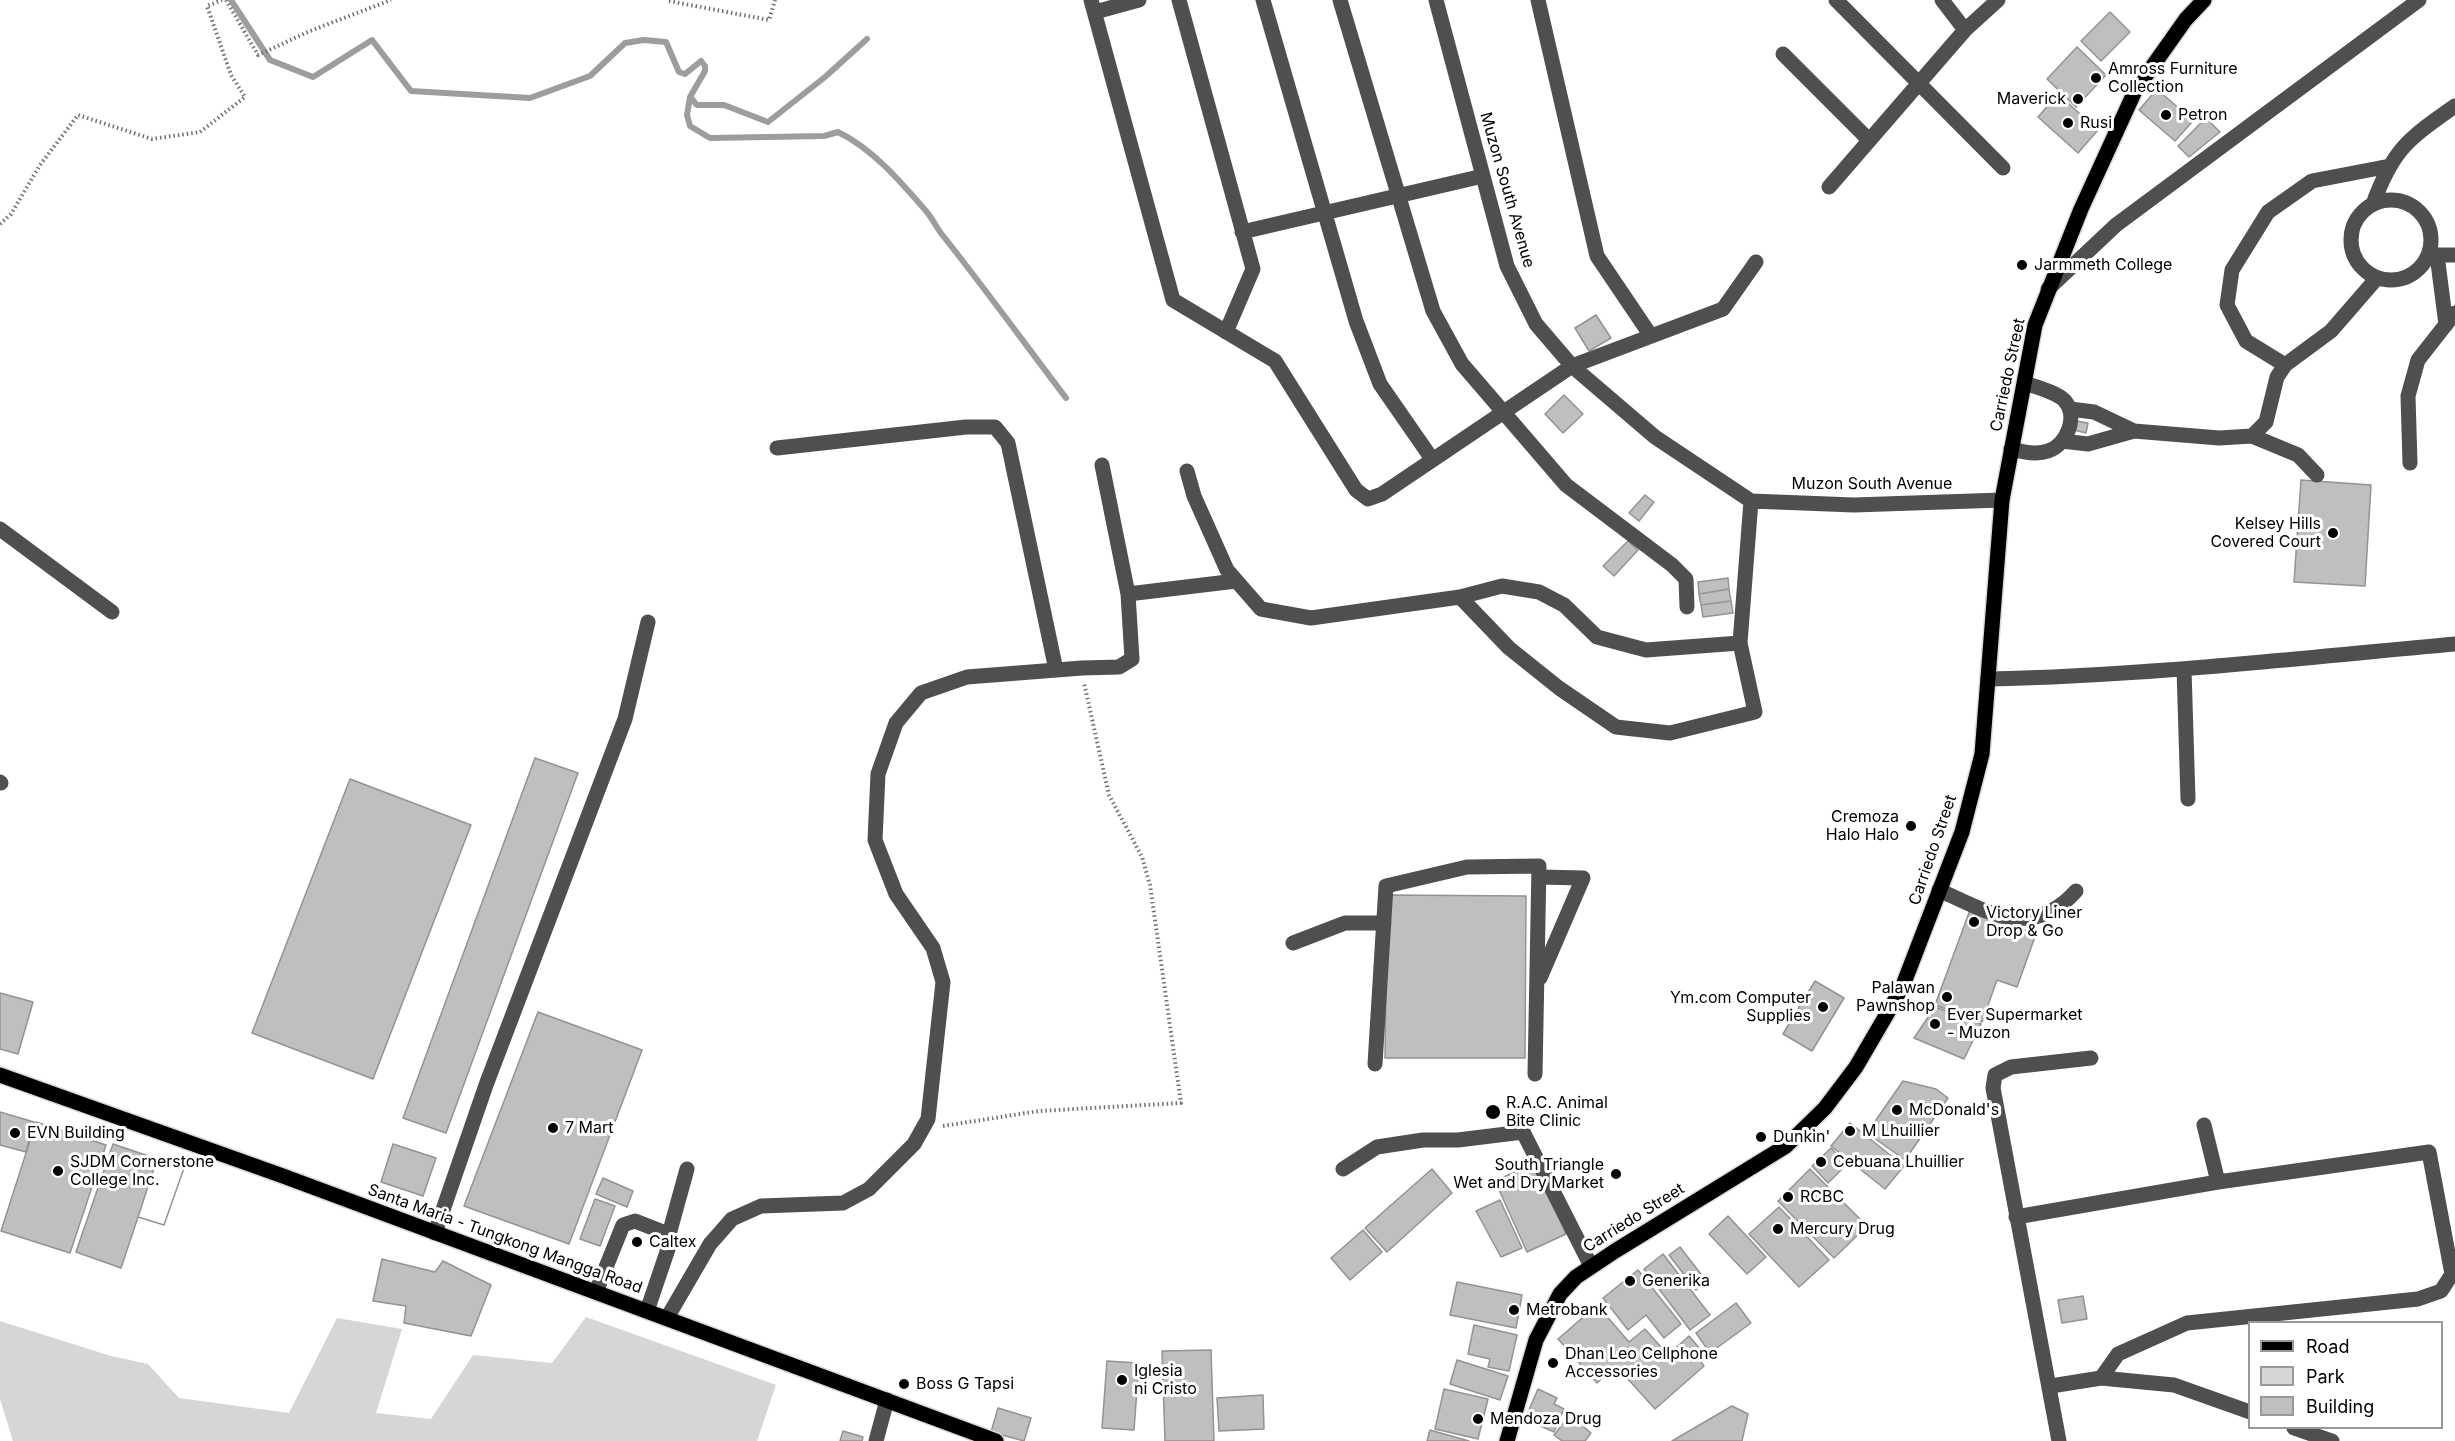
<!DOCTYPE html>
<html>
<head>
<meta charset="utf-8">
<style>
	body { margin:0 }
	#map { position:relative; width:2455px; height:1441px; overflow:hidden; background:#fff; font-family:Inter,sans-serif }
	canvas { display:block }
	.legend { position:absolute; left:2248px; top:1321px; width:195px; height:108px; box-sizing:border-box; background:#fff; border:2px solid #999; margin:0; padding:8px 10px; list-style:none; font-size:18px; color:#000 }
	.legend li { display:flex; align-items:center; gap:12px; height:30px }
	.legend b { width:30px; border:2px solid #999 }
</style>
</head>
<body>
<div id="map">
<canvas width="2455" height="1441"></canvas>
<ul class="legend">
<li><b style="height:8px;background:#000"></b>Road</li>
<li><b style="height:16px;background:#d6d6d6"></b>Park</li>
<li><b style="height:16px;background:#bfbfbf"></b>Building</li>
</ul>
</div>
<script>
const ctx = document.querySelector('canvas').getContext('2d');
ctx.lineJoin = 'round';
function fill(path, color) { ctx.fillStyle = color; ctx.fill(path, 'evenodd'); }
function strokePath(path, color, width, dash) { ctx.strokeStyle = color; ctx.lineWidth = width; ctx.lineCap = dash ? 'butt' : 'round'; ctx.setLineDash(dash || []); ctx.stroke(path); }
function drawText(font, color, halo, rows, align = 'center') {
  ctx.font = font + ' Inter,sans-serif'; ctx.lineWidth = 6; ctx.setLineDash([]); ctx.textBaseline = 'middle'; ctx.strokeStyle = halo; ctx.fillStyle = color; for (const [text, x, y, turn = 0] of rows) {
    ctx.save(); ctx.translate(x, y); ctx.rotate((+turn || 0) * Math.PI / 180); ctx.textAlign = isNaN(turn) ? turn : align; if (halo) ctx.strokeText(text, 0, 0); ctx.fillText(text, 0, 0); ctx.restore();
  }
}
const green = new Path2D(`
	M586,1317L776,1385L757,1441H13L0,1399V1321L111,1356L148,1364L179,1398L289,1413L337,1318L402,1329L376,1413L431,1419L473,1355L552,1363Z`);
const stream = new Path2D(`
	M231,0L270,60L313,77L372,40L411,91L530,98L590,76L625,43L644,40L666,42L679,72L685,74L701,61L705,66V71L690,97L697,105H724L768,122L825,77L867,39
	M690,97L687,115L690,126L710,138L824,136L838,132C873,149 901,182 926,211C933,219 937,229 944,237C986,290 1025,344 1066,398`);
const building = new Path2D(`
	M2110,12L2130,32L2101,61L2081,41Z
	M2077,47L2106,75L2076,107L2047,79Z
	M2157,89L2193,121L2175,141L2139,110Z
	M2058,94L2098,130L2078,153L2038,117Z
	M2206,118L2220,132L2189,157L2178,146Z
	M1596,315L1611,338L1589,351L1575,328Z
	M1564,395L1583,414L1563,433L1545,414Z
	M2076,421L2088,423L2086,433L2074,430Z
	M2301,480L2371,485L2365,586L2294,582Z
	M1645,495L1654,502L1639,521L1629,513Z
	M1628,541L1638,550L1614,576L1603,566Z
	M1728,578L1729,589L1699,594L1698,582Z
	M1729,589L1731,601L1701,605L1699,594Z
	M1731,601L1733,613L1703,617L1701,605Z
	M535,758L578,773L446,1133L403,1118Z
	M350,779L471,825L373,1079L252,1033Z
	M1387,895L1526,896L1525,1058H1385Z
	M1970,910L2036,934L2017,987L1997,980L1982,1022L1935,1005Z
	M1815,981L1844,998L1812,1051L1783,1034Z
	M0,993L33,1002L18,1054L0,1049Z
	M1935,1007L1981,1024L1964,1059L1914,1038Z
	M538,1012L642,1050L569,1244L464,1206Z
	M1903,1081L1936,1089L1948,1098L1905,1160L1867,1133Z
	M0,1112L34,1122L26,1152L0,1145Z
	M36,1122L106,1145L70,1253L1,1231Z
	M1850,1123L1904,1166L1885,1189L1831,1146Z
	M113,1144L184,1168L164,1225L138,1217L121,1268L76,1252Z
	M393,1144L436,1158L423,1196L381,1182Z
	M1831,1148L1847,1164L1828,1183L1812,1166Z
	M157,1159L184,1168L164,1225L138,1217Z
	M1534,1163L1566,1234L1527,1252L1495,1181Z
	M1432,1169L1452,1193L1387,1252L1365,1228Z
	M1810,1169L1867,1226L1834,1258L1778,1201Z
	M603,1178L633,1191L627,1207L596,1194Z
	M595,1199L615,1206L600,1246L580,1239Z
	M1500,1200L1522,1248L1501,1257L1476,1211Z
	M1779,1207L1829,1260L1799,1287L1749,1234Z
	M1728,1216L1766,1257L1747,1274L1709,1234Z
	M1363,1230L1382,1252L1350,1280L1331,1258Z
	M1680,1247L1707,1282L1696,1290L1669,1255Z
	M1663,1254L1710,1315L1690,1330L1644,1269Z
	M382,1259L435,1272L443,1261L491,1285L471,1336L404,1323L406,1306L373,1301Z
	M1638,1270L1681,1324L1664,1338L1646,1315L1628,1330L1603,1298Z
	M1457,1282L1522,1295L1516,1328L1450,1315Z
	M2083,1296L2087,1319L2062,1323L2058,1300Z
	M1736,1303L1751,1323L1710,1353L1696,1333Z
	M1597,1305L1629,1342L1645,1329L1668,1355L1689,1336L1707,1357L1701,1362L1704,1366L1655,1409L1616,1366L1597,1383L1558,1339Z
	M1474,1325L1517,1335L1509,1371L1488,1367L1490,1359L1468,1354Z
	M1211,1350L1214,1441H1165L1162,1351Z
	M1457,1360L1508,1376L1500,1400L1450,1384Z
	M1107,1361L1139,1363L1134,1430L1102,1428Z
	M1444,1389L1488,1399L1478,1439L1435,1429Z
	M1538,1389L1557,1398L1554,1404L1564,1409L1554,1432L1525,1419Z
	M1263,1395L1264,1429L1219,1431L1217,1398Z
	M1732,1406L1748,1414L1742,1441H1672Z
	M998,1408L1031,1418L1024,1441L991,1432Z
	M1570,1415L1591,1433L1585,1441H1562L1554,1435Z
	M1430,1430L1469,1441H1427Z
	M843,1431L863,1437L862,1441H840Z`);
const path = new Path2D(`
	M226,0L258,55L310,31L391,0
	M669,1L769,20L775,0
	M0,224L11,214L40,165L78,115L152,139L200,132L245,97L231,75L207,6L222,0
	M943,1126L1039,1111L1181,1103L1150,885L1142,857L1109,795L1084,683`);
const minor = new Path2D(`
	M1091,0L1173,300L1275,361L1356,490L1368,499L1382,494L1572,366L1723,309L1756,262
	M1179,0L1253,269L1226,332
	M1263,0L1356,321L1380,384L1432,459
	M1340,0L1433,311L1462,364L1566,485L1672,565L1686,579L1687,607
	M1436,0L1507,266L1536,324L1572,366L1655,437L1751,501L1854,505L2002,500
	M1538,0L1597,256L1651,336
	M1836,0L2003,168
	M1942,0L1965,30
	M1095,12L1139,0
	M1783,54L1869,140
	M1829,187L1965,30L1998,0
	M2351 240a40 40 0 1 1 80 0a40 40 0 1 1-80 0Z
	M2373,204C2393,149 2408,139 2455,106
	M1242,232L1483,176
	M2428,255H2455
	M2437,255L2446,325
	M2048,289L2116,225L2419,0
	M2285,365L2246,341L2227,305L2232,270L2268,212L2312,181L2390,166
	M2070,409L2094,412L2134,431L2219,438L2252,436L2266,422L2277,377L2285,365L2331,331L2377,278
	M2252,436L2298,455L2317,475
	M2062,441L2088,444L2134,431
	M777,448L966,427H995L1008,443L1056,670
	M2011,449C2022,452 2037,455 2048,451C2067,445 2079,416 2064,400C2056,392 2036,387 2025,383
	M2410,463L2408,396L2418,360L2455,313
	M1102,465L1128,594
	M1187,471L1194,496L1227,570L1261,609L1311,618L1460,597L1509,648L1559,688L1616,727L1670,733L1755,712L1740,643L1751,501
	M0,529L112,612
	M1460,597L1502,586L1539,592L1564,605L1597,637L1646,650L1740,643
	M2184,669L2188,799
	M1988,679C2144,676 2300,658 2455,644
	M0,782L1,783
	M1539,877L1583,878L1540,978
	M1939,890C1989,913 2032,940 2076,891
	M1293,943L1345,923H1384
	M1375,1064L1386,886L1467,867L1539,866L1535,1074
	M2204,1125L2218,1182
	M1343,1169L1377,1147L1423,1140H1458L1523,1132L1591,1266
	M2016,1217L2218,1182L2429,1152L2452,1274L2441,1291L2418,1299L2187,1323L2118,1354L2101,1378
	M435,1233L486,1085L625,719L648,622
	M668,1238L687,1169
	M596,1292L623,1225L635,1221L663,1232L668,1238V1249L647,1311
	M667,1318L710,1244L732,1219L761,1206L843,1203L869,1189L914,1144L928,1119L943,982L933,948L896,894L875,840L878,774L896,723L921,693L967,677L1082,668L1119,667L1132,659L1128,594L1236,581
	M2051,1386L2101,1378L2174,1385L2250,1412
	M2294,1428L2332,1441
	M876,1441L887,1400
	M2059,1441L1993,1088L1995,1075L2011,1067L2091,1058`);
const major = new Path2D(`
	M0,1075L283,1176L996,1441
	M1507,1441L1536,1340L1560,1294L1576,1277L1615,1251L1786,1146L1825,1108L1856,1067L1902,988L1962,832L1982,754L2002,500L2035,325L2081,209L2135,91L2186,19L2204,0`);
const markers = [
	[2096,78,6,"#000"],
	[2078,99,6,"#000"],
	[2166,115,6,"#000"],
	[2068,123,6,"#000"],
	[2022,265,6,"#000"],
	[2333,533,6,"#000"],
	[1911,826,6,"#000"],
	[1974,922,6,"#000"],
	[1947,997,6,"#000"],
	[1823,1007,6,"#000"],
	[1935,1024,6,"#000"],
	[1897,1110,6,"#000"],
	[1493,1112,8,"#000"],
	[553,1128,6,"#000"],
	[1850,1131,6,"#000"],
	[15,1133,6,"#000"],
	[1761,1137,6,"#000"],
	[1821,1162,6,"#000"],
	[58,1171,6,"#000"],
	[1616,1174,6,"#000"],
	[1788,1197,6,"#000"],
	[1778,1229,6,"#000"],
	[637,1242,6,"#000"],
	[1630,1281,6,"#000"],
	[1514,1310,6,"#000"],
	[1553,1363,6,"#000"],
	[1122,1380,6,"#000"],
	[904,1384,6,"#000"],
	[1478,1419,6,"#000"]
];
const poiNames = [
	["Amross Furniture",2108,69],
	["Collection",2108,87],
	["Maverick",2066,99,"right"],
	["Petron",2178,115],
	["Rusi",2080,123],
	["Jarmmeth College",2034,265],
	["Kelsey Hills",2321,524,"right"],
	["Covered Court",2321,542,"right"],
	["Cremoza",1899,817,"right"],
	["Halo Halo",1899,835,"right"],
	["Victory Liner",1986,913],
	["Drop & Go",1986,931],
	["Palawan",1935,988,"right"],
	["Pawnshop",1935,1006,"right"],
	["Ym.com Computer",1811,998,"right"],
	["Supplies",1811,1016,"right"],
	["Ever Supermarket",1947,1015],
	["- Muzon",1947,1033],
	["R.A.C. Animal",1506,1103],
	["Bite Clinic",1506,1121],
	["McDonald's",1909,1110],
	["7 Mart",565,1128],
	["M Lhuillier",1862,1131],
	["EVN Building",27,1133],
	["Dunkin'",1773,1137],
	["SJDM Cornerstone",70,1162],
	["College Inc.",70,1180],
	["Cebuana Lhuillier",1833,1162],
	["South Triangle",1604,1165,"right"],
	["Wet and Dry Market",1604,1183,"right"],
	["RCBC",1800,1197],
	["Mercury Drug",1790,1229],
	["Caltex",649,1242],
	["Generika",1642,1281],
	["Metrobank",1526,1310],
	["Dhan Leo Cellphone",1565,1354],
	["Accessories",1565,1372],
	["Iglesia",1134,1371],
	["ni Cristo",1134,1389],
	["Boss G Tapsi",916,1384],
	["Mendoza Drug",1490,1419]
];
const streetNames = [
	["Muzon South Avenue",1507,190,74],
	["Carriedo Street",2008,375,-78],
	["Muzon South Avenue",1872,484],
	["Carriedo Street",1933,850,-71],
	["Carriedo Street",1634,1218,-32],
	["Santa Maria - Tungkong Mangga Road",505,1239,20]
];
fill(green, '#d6d6d6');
strokePath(stream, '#9d9d9d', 6);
fill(building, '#bfbfbf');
strokePath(building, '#939393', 1.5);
strokePath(major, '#dbdbdb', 18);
strokePath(path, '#717171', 4, [1.5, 3]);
strokePath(minor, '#4f4f4f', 15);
strokePath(major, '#000', 15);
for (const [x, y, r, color] of markers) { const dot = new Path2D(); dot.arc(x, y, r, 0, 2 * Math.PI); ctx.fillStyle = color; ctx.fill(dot); strokePath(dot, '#fff', 2); }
drawText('16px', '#000', '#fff', poiNames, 'left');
drawText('16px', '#000', '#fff', streetNames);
</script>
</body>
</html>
